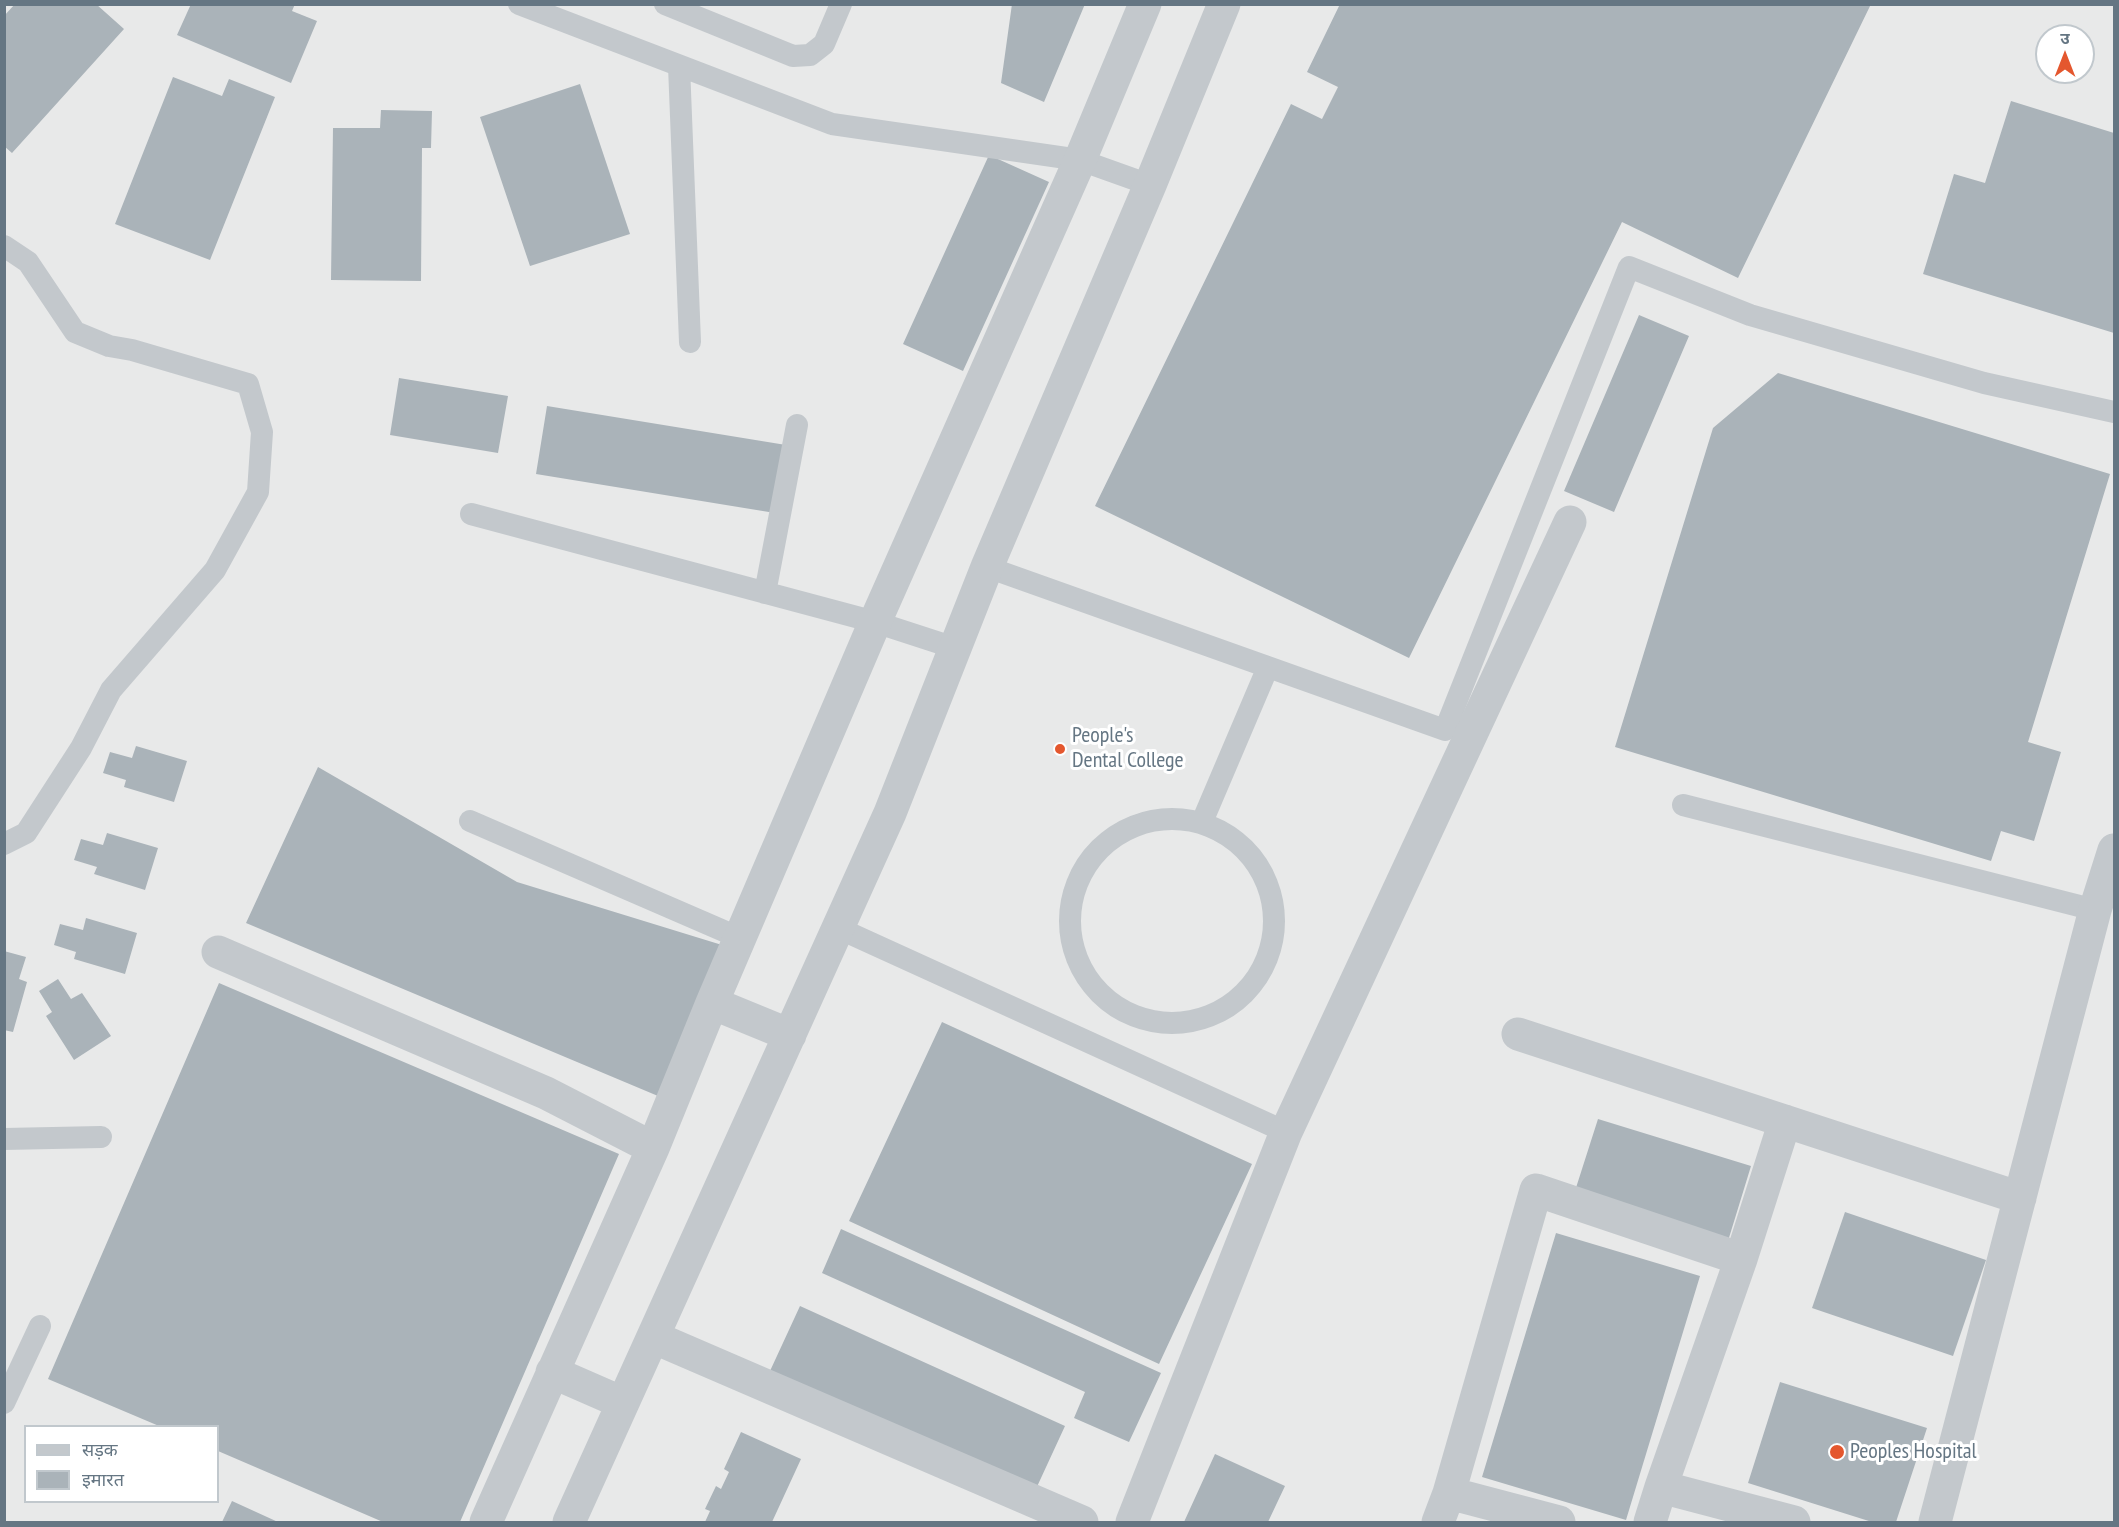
<!DOCTYPE html>
<html>
<head>
<meta charset="utf-8">
<style>
	body { margin:0 }
	#map { position:relative; width:2119px; height:1527px; overflow:hidden; background:#fafaf8; font-family:"PT Sans Narrow","Noto Sans Devanagari",sans-serif }
	canvas { display:block }
	.frame { position:absolute; inset:0; border:6px solid #657683; pointer-events:none }
	.legend { position:absolute; left:24px; top:1425px; width:195px; height:78px; box-sizing:border-box; background:#fff; border:2px solid #c1c8cd; margin:0; padding:8px 10px; list-style:none; font-size:18px; color:#657683 }
	.legend li { display:flex; align-items:center; gap:12px; height:30px }
	.legend b { width:30px; border:2px solid #c1c8cd }
	.north { position:absolute; left:2035px; top:24px; width:60px; height:60px; box-sizing:border-box; background:#fff; border:2px solid #c1c8cd; border-radius:50%; rotate:0deg; font-size:16px; font-weight:700; line-height:24px; text-align:center; color:#657683 }
	.north::after { content:''; display:block; margin:auto; width:21px; height:27px; background:#e4572e; clip-path:polygon(50% 0,100% 100%,50% 72%,0 100%) }
</style>
</head>
<body>
<div id="map">
<canvas width="2119" height="1527"></canvas>
<div class="frame"></div>
<ul class="legend">
<li><b style="height:8px;background:#c3c8cc"></b>सड़क</li>
<li><b style="height:16px;background:#aab3b9"></b>इमारत</li>
</ul>
<div class="north">उ</div>
</div>
<script>
const ctx = document.querySelector('canvas').getContext('2d');
ctx.lineJoin = 'round';
function fill(path, color) { ctx.fillStyle = color; ctx.fill(path, 'evenodd'); }
function strokePath(path, color, width, dash) { ctx.strokeStyle = color; ctx.lineWidth = width; ctx.lineCap = dash ? 'butt' : 'round'; ctx.setLineDash(dash || []); ctx.stroke(path); }
function drawText(font, color, halo, rows, align = 'center') {
  ctx.font = font + ' "PT Sans Narrow",sans-serif'; ctx.lineWidth = 6; ctx.setLineDash([]); ctx.textBaseline = 'middle'; ctx.strokeStyle = halo; ctx.fillStyle = color; for (const [text, x, y, turn = 0] of rows) {
    ctx.save(); ctx.translate(x, y); ctx.rotate((+turn || 0) * Math.PI / 180); ctx.textAlign = isNaN(turn) ? turn : align; if (halo) ctx.strokeText(text, 0, 0); ctx.fillText(text, 0, 0); ctx.restore();
  }
}
const built = new Path2D(`
	M5,5H2114V1522H5ZM2047,36H2083V72H2047ZM26,1426H218V1502H26Z`);
const building = new Path2D(`
	M15,4H96L124,29L12,153L4,146V16Z
	M191,4H295L292,11L317,21L291,83L177,35Z
	M1012,4H1085L1044,102L1001,83Z
	M1340,4H1871L1738,278L1622,222L1409,658L1095,506L1291,104L1322,119L1338,87L1307,72Z
	M173,77L222,96L229,79L275,97L210,260L115,224Z
	M580,84L630,234L530,266L480,117Z
	M2011,101L2114,133V333L1923,274L1954,174L1985,183Z
	M381,110L432,111L431,148H422L421,281L331,280L333,128H380Z
	M989,155L1049,182L963,371L903,344Z
	M1639,315L1689,336L1614,512L1564,491Z
	M1778,373L2110,474L2028,742L2061,752L2034,841L2001,831L1991,861L1615,747L1713,428Z
	M399,378L508,396L498,453L390,435Z
	M547,406L786,445L775,513L536,474Z
	M136,746L187,761L174,802L124,787L126,780L103,773L110,752L132,758Z
	M318,767L517,882L722,945L658,1096L246,923Z
	M107,833L158,848L145,890L94,874L97,867L74,860L81,839L103,845Z
	M86,918L137,933L125,974L74,959L76,952L54,945L60,924L83,930Z
	M4,951L26,957L19,979L27,982L13,1032L4,1030Z
	M58,979L71,999L82,993L111,1036L74,1060L46,1016L52,1012L39,991Z
	M219,983L619,1154L460,1522H383L218,1451V1426H159L48,1379Z
	M942,1022L1252,1164L1159,1364L849,1221Z
	M1598,1119L1751,1166L1728,1241L1574,1194Z
	M1845,1212L1986,1260L1953,1356L1812,1308Z
	M841,1229L1161,1373L1129,1442L1074,1418L1085,1392L822,1273Z
	M1556,1233L1700,1276L1626,1520L1482,1477Z
	M800,1306L1065,1426L1035,1491L770,1371Z
	M1780,1382L1927,1428L1896,1522H1872L1748,1483Z
	M741,1432L801,1459L772,1522H705L710,1511L705,1509L716,1486L721,1489L729,1472L724,1469Z
	M1215,1454L1285,1486L1268,1522H1184Z
	M232,1501L278,1522H222Z`);
const service = new Path2D(`
	M519,4L832,124L1080,160L1150,185
	M665,4L793,56L810,55L824,44L841,4
	M679,66L690,342
	M4,246L28,262L75,332L109,346L132,350L248,384L262,432L258,492L215,570L111,690L81,748L26,833L4,844
	M471,514L875,622L955,648
	M987,567L1445,730L1629,267L1750,315L1984,383L2114,412
	M765,593L797,425
	M1683,805L2095,910
	M1070 921a102 102 0 1 1 204 0a102 102 0 1 1-204 0Z
	M470,821L740,938
	M1202,822L1268,667
	M838,928L1286,1132
	M4,1139L101,1137
	M4,1403L40,1326`);
const minor = new Path2D(`
	M218,952L546,1093L653,1148
	M712,1003L790,1035
	M1518,1034L2020,1198
	M653,1337L1082,1522
	M552,1372L623,1403
	M1661,1487L1794,1522
	M1449,1493L1559,1522
	M486,1522L653,1148L712,1003L875,622L1080,160L1145,4
	M569,1522L890,813L987,567L1150,185L1224,4
	M1132,1522L1286,1132L1570,522
	M1438,1522L1449,1493L1536,1190L1741,1259L1785,1121
	M1650,1522L1661,1487L1741,1259
	M1935,1522L2095,910L2114,850`);
const markers = [
	[1060,749,6,"#e4572e"],
	[1837,1452,8,"#e4572e"]
];
const poiNames = [
	["People's",1072,736],
	["Dental College",1072,761],
	["Peoples Hospital",1850,1452]
];
fill(built, '#e8e9e9');
fill(building, '#aab3b9');
strokePath(service, '#c3c8cc', 22);
strokePath(minor, '#c3c8cc', 33);
for (const [x, y, r, color] of markers) { const dot = new Path2D(); dot.arc(x, y, r, 0, 2 * Math.PI); ctx.fillStyle = color; ctx.fill(dot); strokePath(dot, '#fff', 2); }
drawText('22px', '#657683', '#fff', poiNames, 'left');
</script>
</body>
</html>
